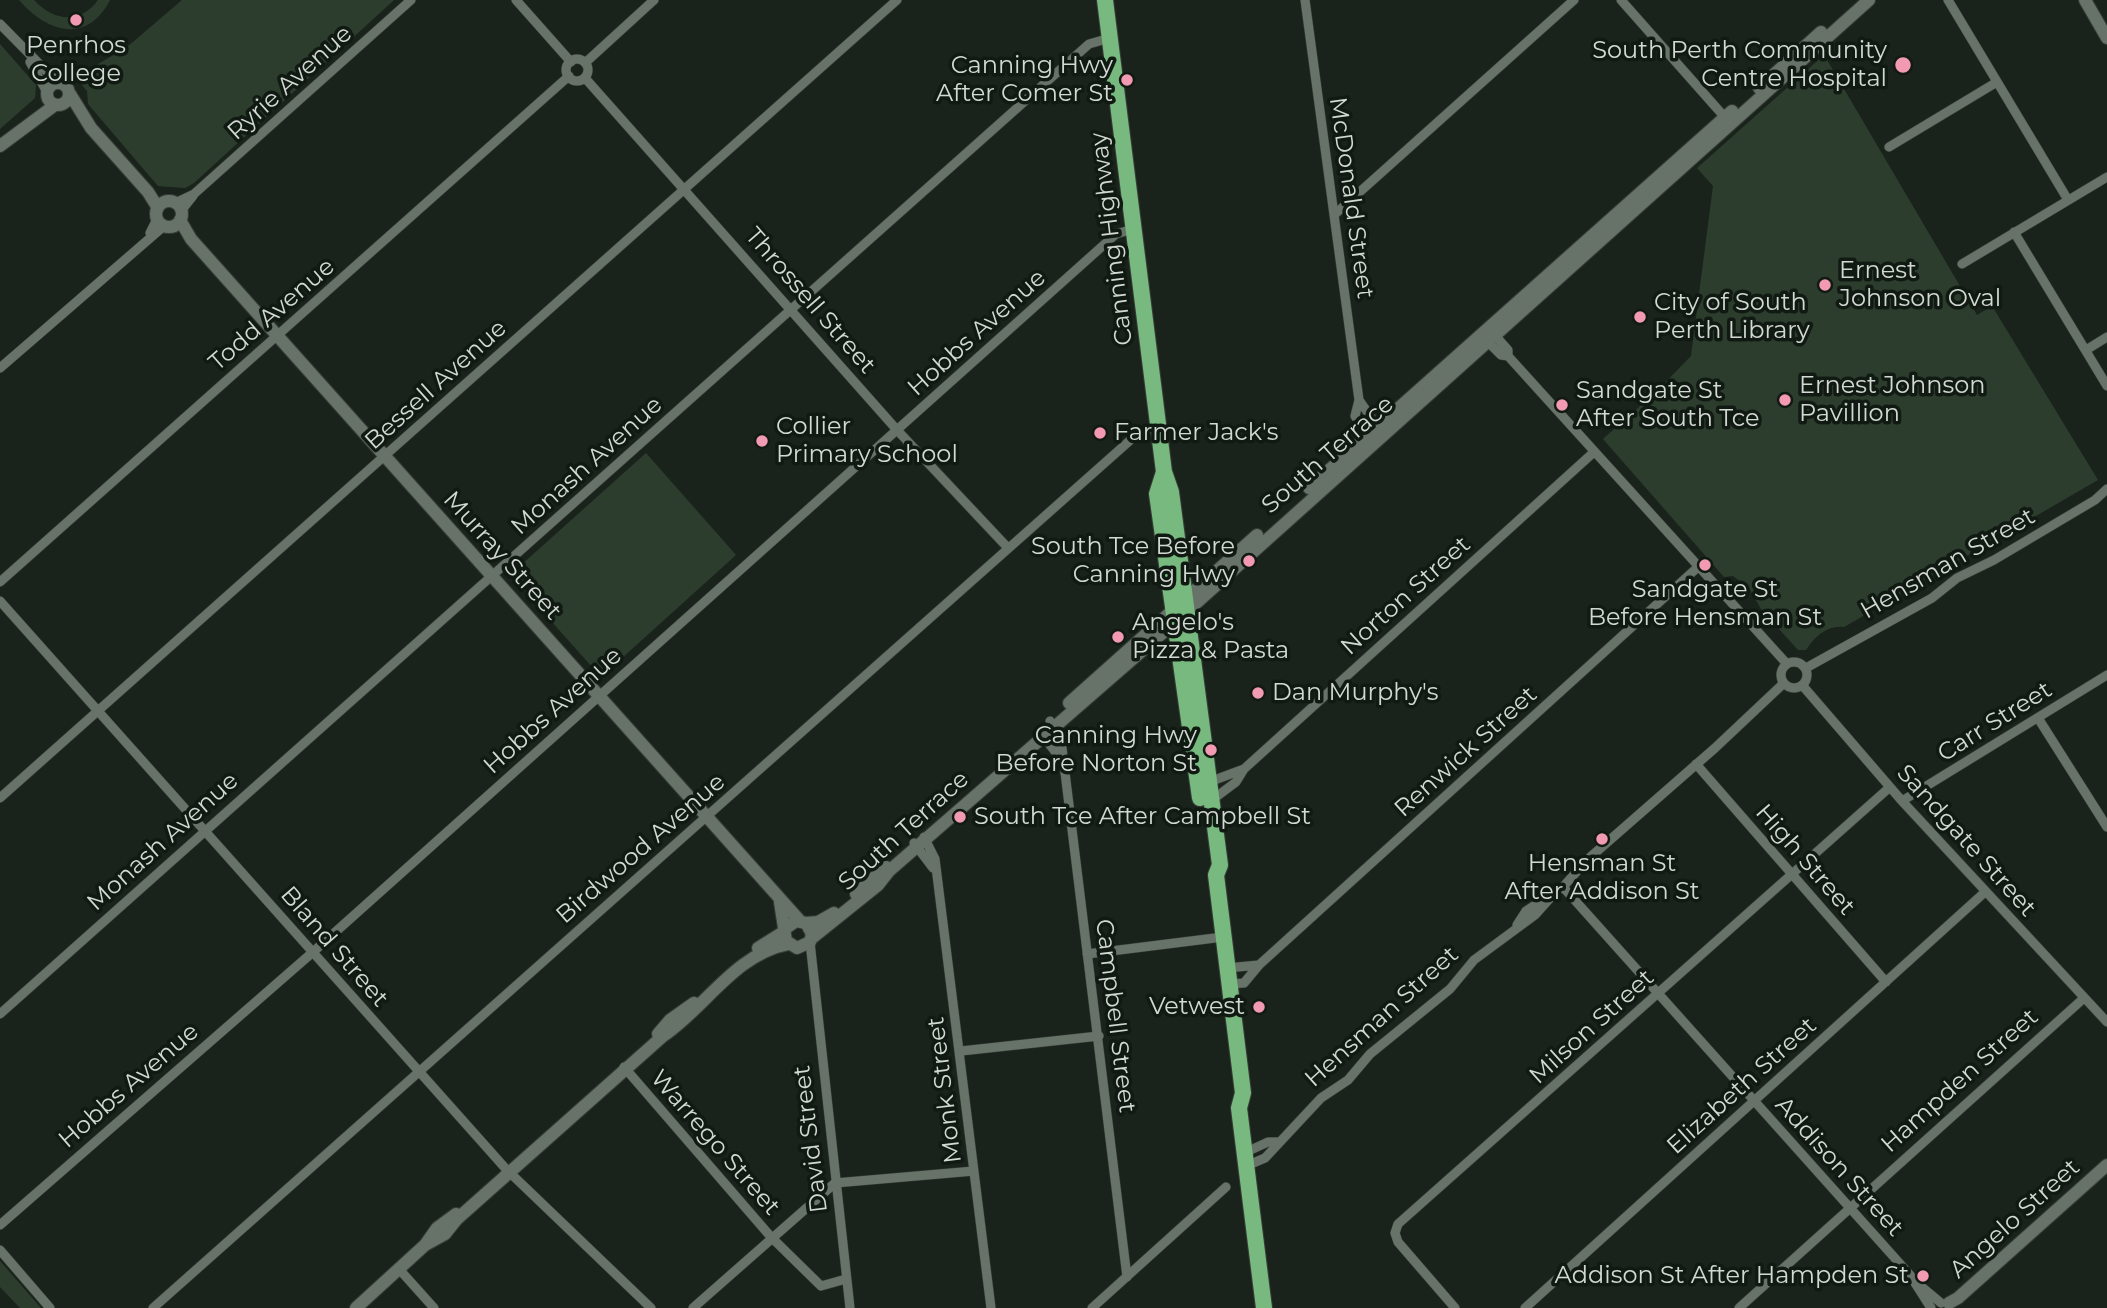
<!DOCTYPE html>
<html>
<head>
<meta charset="utf-8">
<style>
	body { margin:0 }
	canvas { display:block; background:#1a231b }
</style>
</head>
<body>
<canvas width="2107" height="1308"></canvas>
<script>
const ctx = document.querySelector('canvas').getContext('2d');
ctx.lineJoin = 'round';
function fill(path, color) { ctx.fillStyle = color; ctx.fill(path, 'evenodd'); }
function strokePath(path, color, width, dash) { ctx.strokeStyle = color; ctx.lineWidth = width; ctx.lineCap = dash ? 'butt' : 'round'; ctx.setLineDash(dash || []); ctx.stroke(path); }
function drawText(font, color, halo, rows, align = 'center') {
  ctx.font = font + ' Montserrat,sans-serif'; ctx.lineWidth = 7; ctx.setLineDash([]); ctx.textBaseline = 'middle'; ctx.strokeStyle = halo; ctx.fillStyle = color; for (const [text, x, y, turn = 0] of rows) {
    ctx.save(); ctx.translate(x, y); ctx.rotate((+turn || 0) * Math.PI / 180); ctx.textAlign = isNaN(turn) ? turn : align; if (halo) ctx.strokeText(text, 0, 0); ctx.fillText(text, 0, 0); ctx.restore();
  }
}
const green = new Path2D(`
	M19,0H34C53,21 80,25 98,0H110C86,46 46,31 19,0Z
	M182,0H394L194,183L185,188L158,186L88,104L87,91L77,79L84,72L126,48Z
	M0,44L36,85L35,98L0,129Z
	M1824,55L1977,315L1992,306L2098,480L1844,627C1827,625 1815,636 1806,650H1798L1761,609L1749,588L1733,576L1724,577L1603,439L1658,390L1691,356L1713,186L1697,168Z
	M646,453L736,555L601,677L510,575Z
	M0,1261L41,1308H20L0,1287Z`);
const minor = new Path2D(`
	M516,0L571,62
	M1305,0L1359,400L1355,416L1370,441
	M1621,0L1729,122
	M1948,0L2068,200
	M0,24L58,83
	M566 70a11 11 0 1 1 22 0a11 11 0 1 1-22 0Z
	M30,62L47,92
	M585,63L654,0
	M585,78L897,430L1008,548
	M1889,147L1997,82
	M175,203L194,194L411,0
	M181,211L193,196
	M1334,215L1574,0
	M2014,232L2107,386
	M150,233L157,219
	M1962,264L2107,177
	M1492,332L1508,350V356L1787,664
	M1485,339L1501,355L1508,356
	M2086,350L2107,337
	M0,368L164,226
	M1359,400L1380,430
	M0,582L569,76
	M0,601L506,1169L651,1308
	M1781 675a13 13 0 1 1 26 0a13 13 0 1 1-26 0Z
	M1806,668L1932,598L1957,578L1994,560L2095,500L2107,489
	M1802,685L1902,801L2107,1022
	M2038,718L2107,827
	M1050,721L1062,748L1127,1277
	M1039,731L1061,759
	M1696,764L1886,982
	M1209,782L1244,769
	M0,798L897,0
	M1212,800L1236,782L1244,769L1594,452
	M1902,801L2107,675
	M924,837L935,859L991,1308
	M914,843L933,868
	M1563,887L1910,1275L1931,1308
	M1517,925L1526,911L1563,887L1587,860L1715,748L1784,683
	M810,942L850,1308
	M1087,954L1223,937
	M1227,968L1259,965
	M1229,984L1244,983L1259,965L1698,567
	M0,1014L1089,44L1110,38
	M961,1051L1099,1036
	M624,1067L771,1237L821,1286L846,1279
	M1244,1153L1268,1142H1279
	M1246,1166L1265,1158L1321,1098L1348,1080L1370,1054L1450,989L1474,960L1535,915L1552,896
	M0,1225L313,952L1116,234L1133,229
	M0,1250L50,1308
	M399,1269L434,1308
	M1923,1288L1941,1303
	M153,1308L1135,436L1158,425
	M693,1308L835,1183L974,1171
	M1092,1308L1226,1187
	M1455,1308L1398,1242L1395,1233L1398,1224L1890,787
	M1525,1308L1985,892
	M1739,1308L2084,998`);
const tertiary = new Path2D(`
	M2085,0L2107,38
	M1949,1303L1958,1298L2107,1165`);
const secondary = new Path2D(`
	M47 94a11 11 0 1 1 22 0a11 11 0 1 1-22 0Z
	M1759,88L1821,32
	M70,94L91,128L148,192L158,208
	M0,146L55,105
	M156 214a13 13 0 1 1 26 0a13 13 0 1 1-26 0Z
	M180,220L191,239L800,921
	M1309,488L1732,111
	M1069,703L1257,535
	M856,894L886,867
	M780,902L786,941L797,948L810,942L812,934L806,923L796,921L786,928
	M806,923L818,922L834,913
	M812,938L878,885L889,871L1174,623L1869,0
	M758,948L785,931
	M658,1034L670,1020L694,1003
	M425,1245L437,1228L456,1214
	M356,1308L425,1245L445,1234L457,1219L663,1036C705,1008 735,954 788,944`);
const trunk = new Path2D(`
	M1105,0L1164,472L1171,492L1220,865L1216,875L1243,1093L1239,1108L1264,1308
	M1164,472L1157,494L1200,798`);
const markers = [
	[76,20,7,"#f19ab1"],
	[1903,65,9,"#f19ab1"],
	[1127,80,7,"#f19ab1"],
	[1825,285,7,"#f19ab1"],
	[1640,317,7,"#f19ab1"],
	[1785,400,7,"#f19ab1"],
	[1562,405,7,"#f19ab1"],
	[1100,433,7,"#f19ab1"],
	[762,441,7,"#f19ab1"],
	[1249,561,7,"#f19ab1"],
	[1705,565,7,"#f19ab1"],
	[1118,637,7,"#f19ab1"],
	[1258,693,7,"#f19ab1"],
	[1211,750,7,"#f19ab1"],
	[960,817,7,"#f19ab1"],
	[1602,839,7,"#f19ab1"],
	[1259,1007,7,"#f19ab1"],
	[1923,1276,7,"#f19ab1"]
];
const poiNames = [
	["Penrhos",76,46,"center"],
	["College",76,74,"center"],
	["South Perth Community",1887,51,"right"],
	["Centre Hospital",1887,79,"right"],
	["Canning Hwy",1113,66,"right"],
	["After Comer St",1113,94,"right"],
	["Ernest",1839,271],
	["Johnson Oval",1839,299],
	["City of South",1654,303],
	["Perth Library",1654,331],
	["Ernest Johnson",1799,386],
	["Pavillion",1799,414],
	["Sandgate St",1576,391],
	["After South Tce",1576,419],
	["Collier",776,427],
	["Primary School",776,455],
	["Farmer Jack's",1114,433],
	["South Tce Before",1235,547,"right"],
	["Canning Hwy",1235,575,"right"],
	["Sandgate St",1705,590,"center"],
	["Before Hensman St",1705,618,"center"],
	["Angelo's",1132,623],
	["Pizza & Pasta",1132,651],
	["Dan Murphy's",1272,693],
	["Canning Hwy",1197,736,"right"],
	["Before Norton St",1197,764,"right"],
	["South Tce After Campbell St",974,817],
	["Hensman St",1602,864,"center"],
	["After Addison St",1602,892,"center"],
	["Vetwest",1245,1007,"right"],
	["Addison St After Hampden St",1909,1276,"right"]
];
const streetNames = [
	["Ryrie Avenue",290,83,-42],
	["McDonald Street",1351,198,82],
	["Canning Highway",1112,239,-97],
	["Throssell Street",810,301,49],
	["Todd Avenue",272,315,-41],
	["Hobbs Avenue",977,333,-42],
	["Bessell Avenue",436,385,-42],
	["South Terrace",1328,455,-41],
	["Monash Avenue",587,466,-42],
	["Murray Street",502,556,48],
	["Hensman Street",1948,564,-30],
	["Norton Street",1406,596,-42],
	["Hobbs Avenue",553,711,-42],
	["Carr Street",1995,722,-32],
	["Renwick Street",1466,752,-42],
	["South Terrace",904,831,-42],
	["Sandgate Street",1966,841,48],
	["Monash Avenue",163,842,-42],
	["Birdwood Avenue",641,849,-41],
	["High Street",1805,860,49],
	["Bland Street",334,947,49],
	["Campbell Street",1115,1016,83],
	["Hensman Street",1382,1017,-42],
	["Milson Street",1592,1027,-42],
	["Hampden Street",1960,1081,-42],
	["Hobbs Avenue",129,1086,-41],
	["Elizabeth Street",1742,1086,-42],
	["Monk Street",945,1090,-97],
	["David Street",811,1139,-97],
	["Warrego Street",715,1143,49],
	["Addison Street",1839,1167,48],
	["Angelo Street",2015,1219,-42]
];
fill(green, '#2c3d2e');
strokePath(minor, '#363e37', 10);
strokePath(tertiary, '#363e37', 14);
strokePath(secondary, '#363e37', 14);
strokePath(trunk, '#363e37', 18);
strokePath(minor, '#677268', 9);
strokePath(tertiary, '#677268', 12);
strokePath(secondary, '#677268', 12);
strokePath(trunk, '#77b97f', 16);
for (const [x, y, r, color] of markers) { const dot = new Path2D(); dot.arc(x, y, r, 0, 2 * Math.PI); ctx.fillStyle = color; ctx.fill(dot); strokePath(dot, '#111a12', 2.5); }
drawText('24px', '#d2d8d2', '#111a12', poiNames, 'left');
drawText('24px', '#d2d8d2', '#111a12', streetNames);
</script>
</body>
</html>
